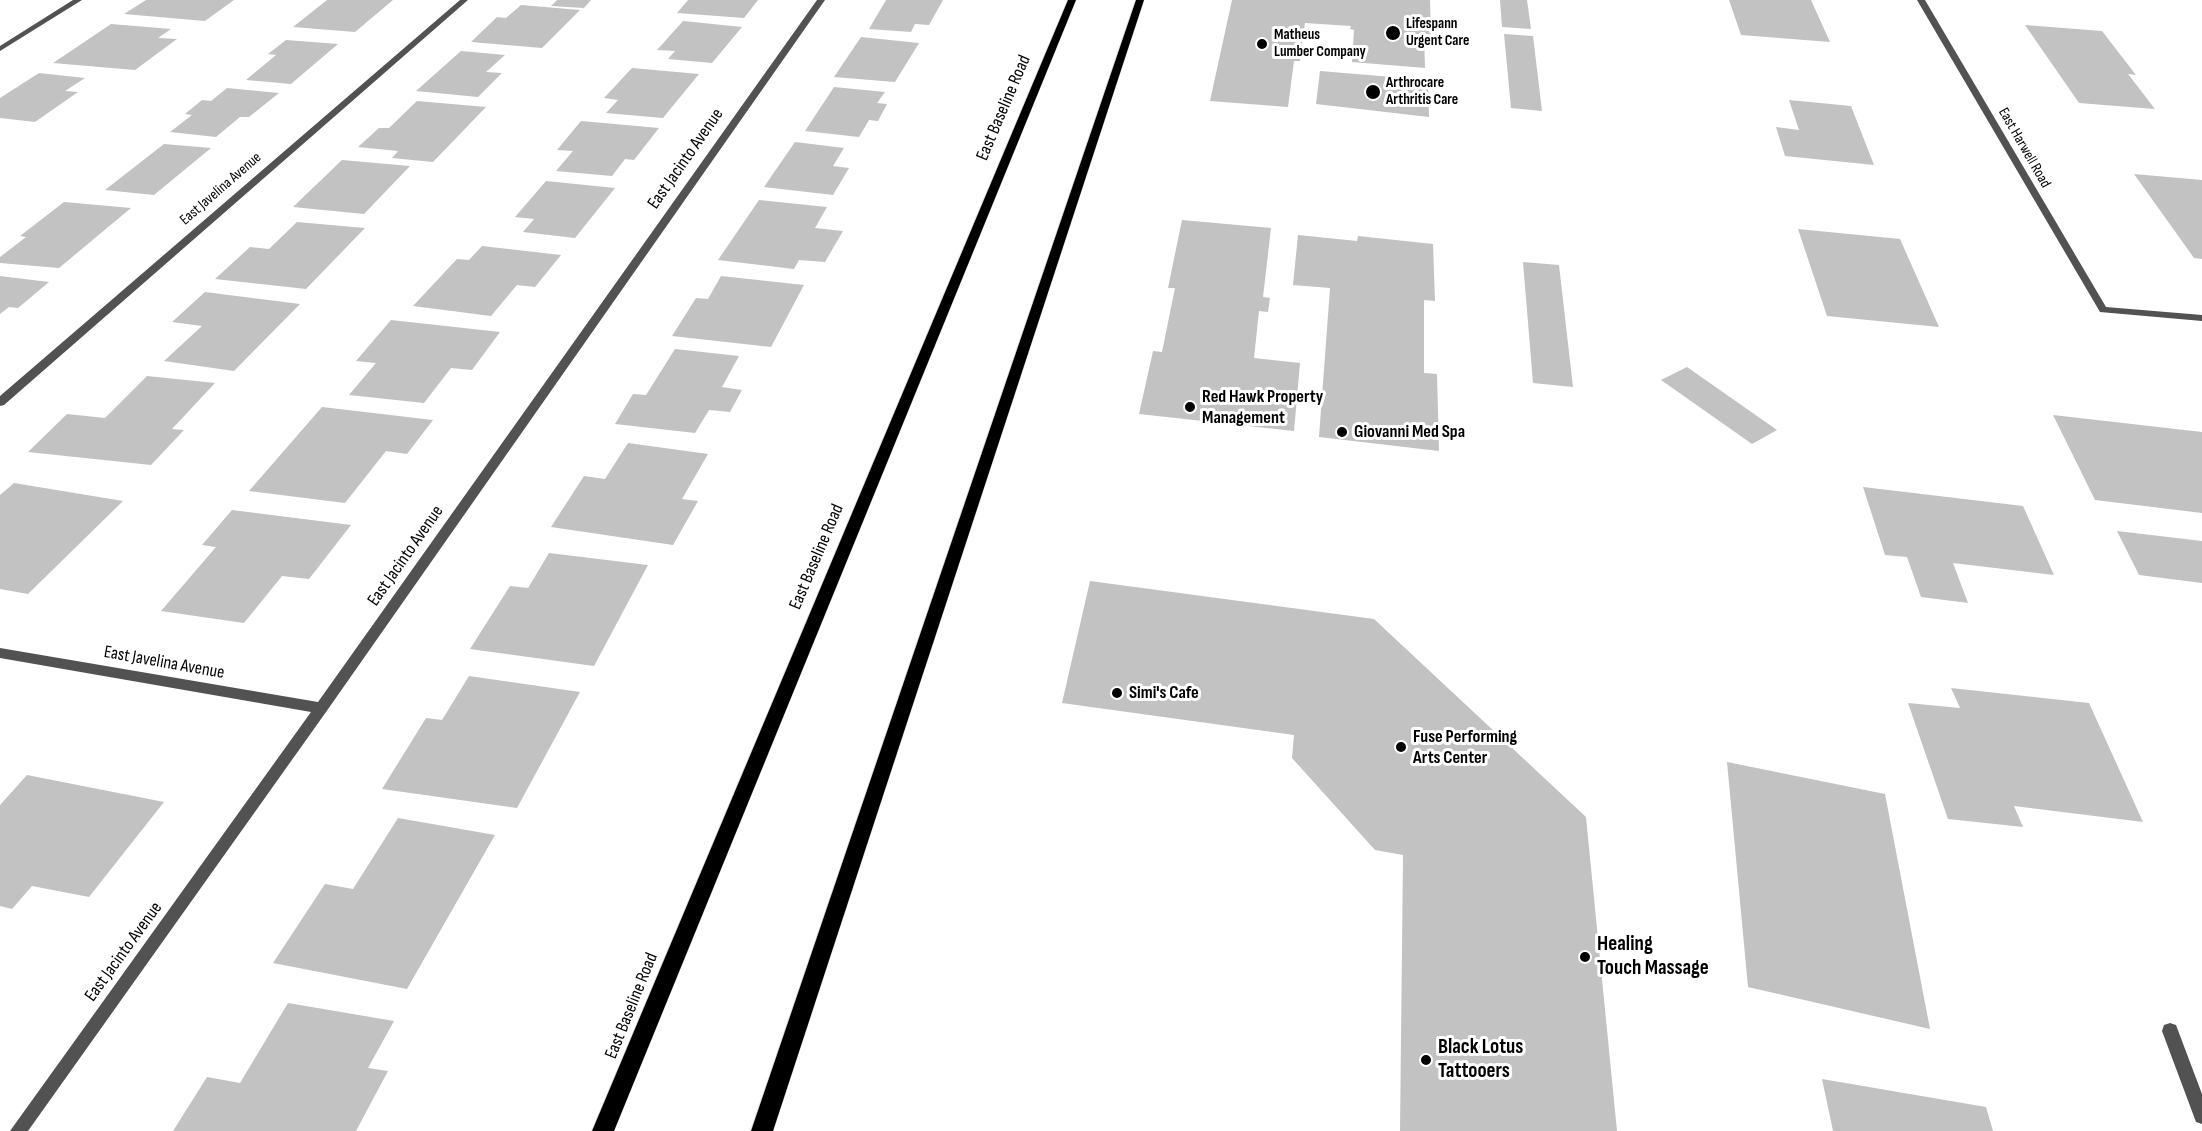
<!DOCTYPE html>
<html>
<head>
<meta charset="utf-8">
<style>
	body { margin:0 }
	canvas { display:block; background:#fff }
</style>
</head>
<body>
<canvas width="2202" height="1131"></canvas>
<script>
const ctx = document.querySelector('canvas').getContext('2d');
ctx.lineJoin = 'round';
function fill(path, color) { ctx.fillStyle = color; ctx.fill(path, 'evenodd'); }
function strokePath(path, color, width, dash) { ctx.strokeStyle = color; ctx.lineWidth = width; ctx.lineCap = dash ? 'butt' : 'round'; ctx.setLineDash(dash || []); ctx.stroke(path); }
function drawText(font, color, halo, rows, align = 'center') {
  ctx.font = font + ' "Sofia Sans Condensed",sans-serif'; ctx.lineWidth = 6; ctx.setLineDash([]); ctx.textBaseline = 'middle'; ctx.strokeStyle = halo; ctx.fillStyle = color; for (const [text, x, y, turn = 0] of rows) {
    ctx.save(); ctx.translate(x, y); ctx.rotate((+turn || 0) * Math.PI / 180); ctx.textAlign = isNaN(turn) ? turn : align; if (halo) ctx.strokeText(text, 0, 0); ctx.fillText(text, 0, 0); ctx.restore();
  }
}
const building = new Path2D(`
	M146,0H234L205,21L124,14Z
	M327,0H393L355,32L293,27Z
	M557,0H591L584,8L551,6Z
	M688,0H758L744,18L677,13Z
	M886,0H943L929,25L915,24L911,32L869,29Z
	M1232,0H1430L1431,36H1424L1425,68L1352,62L1354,30L1350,29L1351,26L1305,23L1300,61H1294L1288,107L1210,101Z
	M1500,0H1527L1531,29L1502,27Z
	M1729,0H1811L1830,42L1741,35Z
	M521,5L580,10L542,48L471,42L497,17L506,18Z
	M683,21L742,27L712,63L668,59L675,51L657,50Z
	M111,24L171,29L158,38L177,39L135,70L53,63Z
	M2025,25L2102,31L2136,75L2128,74L2155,109L2079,103Z
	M1504,34L1533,36L1542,111L1511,108Z
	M861,37L919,43L895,82L834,77Z
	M286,40L338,44L291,84L246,80L276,55L268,54Z
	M461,51L505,55L486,72L502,73L478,97L416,91Z
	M632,68L699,74L663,118L606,113L618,100L604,98Z
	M1320,71L1428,80L1429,117L1316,104Z
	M39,73L85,78L65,91L78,92L35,122L0,118V98Z
	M834,87L885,92L877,103L887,104L878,121L869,120L859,137L805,131Z
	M227,88L279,93L249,117H240L216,137L170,132L192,115L185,114L202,100L211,101Z
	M1789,100L1851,106L1874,165L1785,156L1776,127L1799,130Z
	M417,101L486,107L433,162L392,158L398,151L358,147L379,128H389Z
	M581,121L659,128L634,160L625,159L612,176L556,171L573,151L557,150Z
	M795,142L844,148L833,166L849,168L833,195L764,187Z
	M164,144L211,148L154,195L105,190Z
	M342,160L410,166L364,214L293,207Z
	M2134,174L2202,180V259L2194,258Z
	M546,181L615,188L575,238L523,232L534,219L515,217Z
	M759,200L827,207L815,228L843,231L825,262L799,260L794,269L718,260Z
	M64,202L131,208L59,268L0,263V257L26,237L20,236Z
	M1182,220L1271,228L1263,297L1270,298L1268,312L1259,311L1254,358L1300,363L1294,431L1139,414L1153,351L1162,352L1175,288H1168Z
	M297,222L365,228L306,289L215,279L250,247L269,249Z
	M1798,229L1900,239L1939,327L1827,316Z
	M1298,235L1357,241L1358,236L1433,244L1435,301L1424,300V373L1437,374L1439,451L1319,437L1330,288L1293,285Z
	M482,246L561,255L535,287L517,285L491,316L413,306L457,259L469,260Z
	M1523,262L1559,265L1573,387L1533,383Z
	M0,276L49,282L18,308L9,307L0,314Z
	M721,276L804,285L771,347L672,336L696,298L708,299Z
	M205,292L300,304L234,371L164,361L202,326L172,322Z
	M391,320L500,332L472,370L451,368L424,403L349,395L376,363L356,361Z
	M675,349L739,356L722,387L742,390L730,412L709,410L695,433L615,424L633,394L646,395Z
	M1687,367L1777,430L1752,444L1661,380Z
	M147,376L215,383L172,429L184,430L151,465L28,452L67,414L105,418Z
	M322,407L433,420L407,454L386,451L345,503L249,491Z
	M2053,415L2202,432V513L2095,500Z
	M628,443L708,454L682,499L698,501L673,545L551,527L584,476L605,479Z
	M14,483L123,501L28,594L0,589V495Z
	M1863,487L2023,506L2054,575L1953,563L1968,603L1921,597L1907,557L1885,555Z
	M232,510L351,525L309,579L282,576L244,623L161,611L216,547L202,545Z
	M2117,531L2202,541V583L2139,575Z
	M549,553L648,565L594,666L470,649L510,586L528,588Z
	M1090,581L1374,619L1586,817L1617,1131H1400L1403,855L1375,850L1292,758L1294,735L1062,703Z
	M469,676L580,692L517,808L382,789L426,718L442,720Z
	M1951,688L2089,703L2143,822L2014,806L2023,827L1948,819L1908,703L1960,708Z
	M1727,762L1885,794L1930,1029L1748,987Z
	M27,775L164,802L89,897L32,886L12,909L0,906V805Z
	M398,818L495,835L407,989L273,963L325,884L353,889Z
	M288,1003L394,1021L368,1068L388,1071L356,1131H173L207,1077L240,1083Z
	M1822,1079L1986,1107L1993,1131H1833Z`);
const minor = new Path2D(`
	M73,0H82L0,51V46Z
	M460,0H468L4,405L0,406V396Z
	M817,0H825L326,712L28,1131H10L311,712L0,658V648L318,702Z
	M1917,0H1925L2106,307L2202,315V321L2100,312Z
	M2170,1023L2176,1025L2202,1094V1124L2196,1122L2162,1031L2164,1025Z`);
const primary = new Path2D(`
	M1068,0H1076L614,1131H592Z
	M1136,0H1144L773,1131H751Z`);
const markers = [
	[1393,33,8,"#000"],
	[1262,44,6,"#000"],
	[1373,92,8,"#000"],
	[1190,407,6,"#000"],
	[1342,432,6,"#000"],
	[1117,693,6,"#000"],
	[1401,747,6,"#000"],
	[1585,957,6,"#000"],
	[1426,1060,6,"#000"]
];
const farPoinames = [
	["Lifespann",1406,24],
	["Urgent Care",1406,41],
	["Matheus",1274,35],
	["Lumber Company",1274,52],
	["Arthrocare",1386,83],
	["Arthritis Care",1386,100]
];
const farStreetnames = [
	["East Harwell Road",2024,148,60],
	["East Javelina Avenue",221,189,-41]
];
const streetNames = [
	["East Baseline Road",1004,108,-67],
	["East Jacinto Avenue",686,159,-55],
	["East Jacinto Avenue",406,556,-55],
	["East Baseline Road",817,557,-67],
	["East Javelina Avenue",164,663,10],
	["East Jacinto Avenue",124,952,-54],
	["East Baseline Road",632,1006,-68]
];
const poiNames = [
	["Red Hawk Property",1202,397],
	["Management",1202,418],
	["Giovanni Med Spa",1354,432],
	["Simi's Cafe",1129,693],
	["Fuse Performing",1413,737],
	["Arts Center",1413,758]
];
const nearPoinames = [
	["Healing",1597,945],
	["Touch Massage",1597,969],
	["Black Lotus",1438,1048],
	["Tattooers",1438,1072]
];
fill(building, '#c2c2c2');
strokePath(primary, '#dbdbdb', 1);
fill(minor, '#525252');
fill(primary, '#000');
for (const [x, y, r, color] of markers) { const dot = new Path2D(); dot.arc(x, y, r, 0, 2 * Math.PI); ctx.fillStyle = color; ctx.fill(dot); strokePath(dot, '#fff', 2); }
drawText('bold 15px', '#000', '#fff', farPoinames, 'left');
drawText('15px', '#000', '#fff', farStreetnames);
drawText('18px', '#000', '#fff', streetNames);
drawText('bold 18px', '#000', '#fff', poiNames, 'left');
drawText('bold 21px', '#000', '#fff', nearPoinames, 'left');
</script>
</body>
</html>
